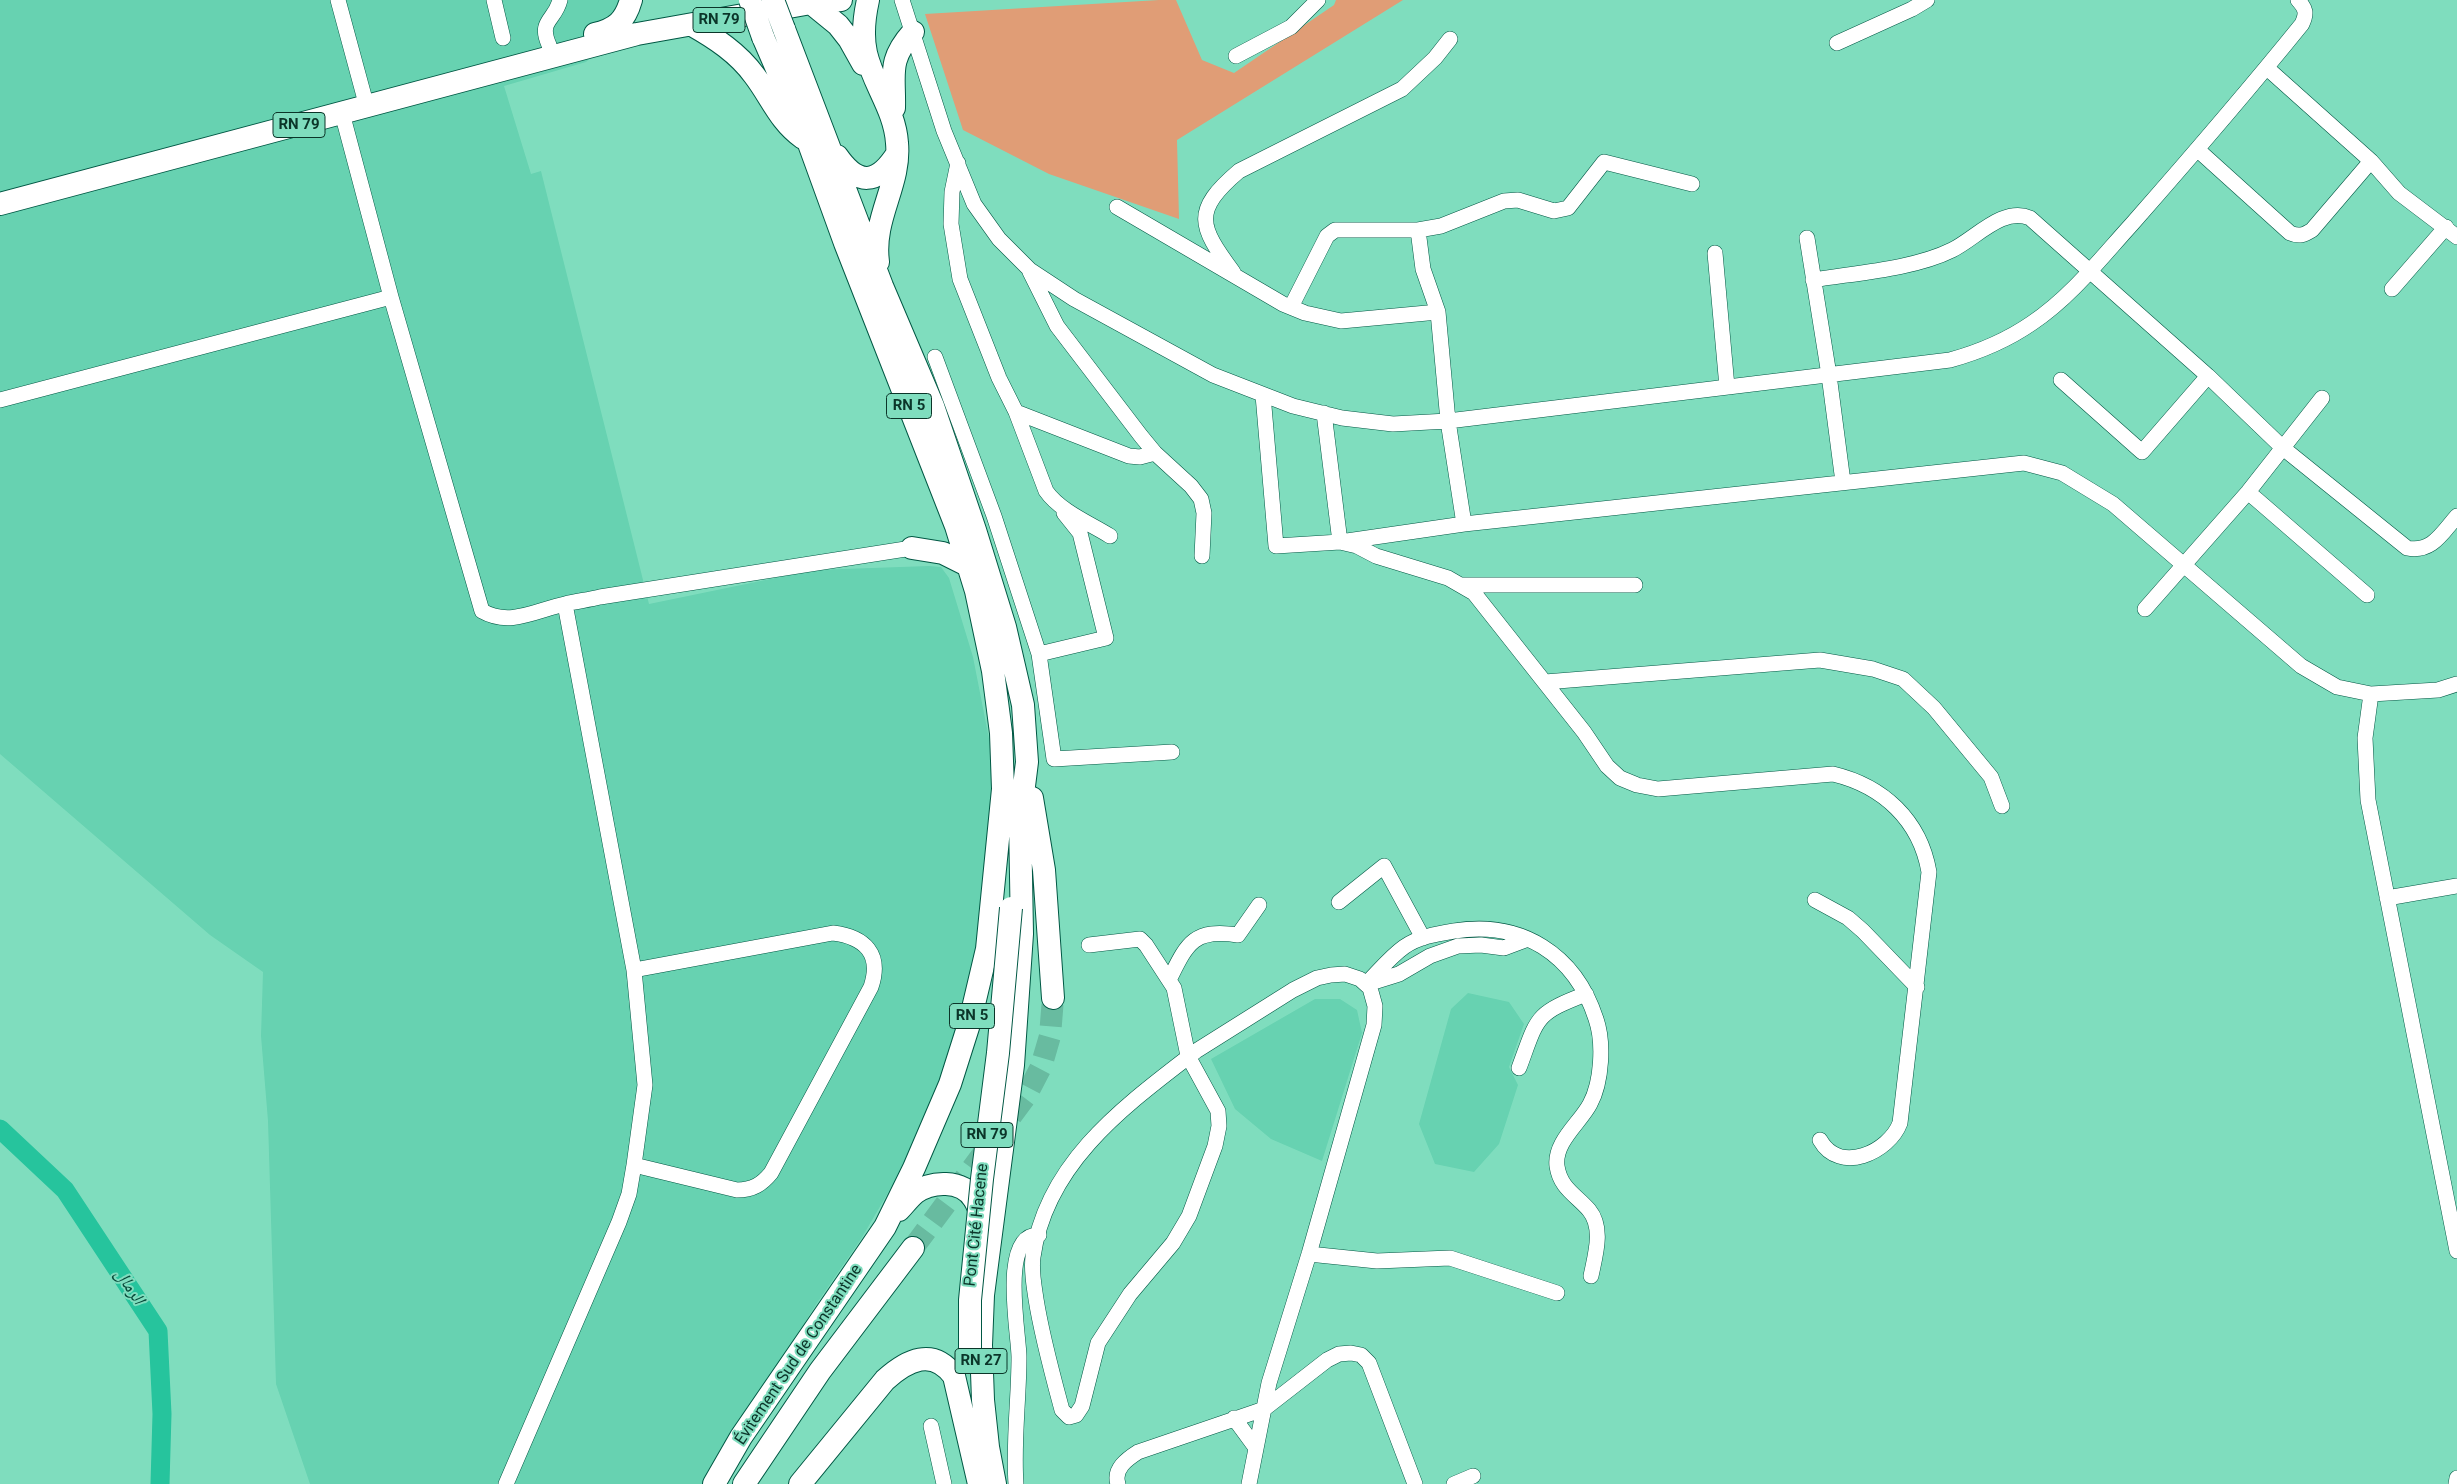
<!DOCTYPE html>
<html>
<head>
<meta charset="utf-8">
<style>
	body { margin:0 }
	canvas { display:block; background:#7fddbe }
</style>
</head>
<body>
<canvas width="2457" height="1484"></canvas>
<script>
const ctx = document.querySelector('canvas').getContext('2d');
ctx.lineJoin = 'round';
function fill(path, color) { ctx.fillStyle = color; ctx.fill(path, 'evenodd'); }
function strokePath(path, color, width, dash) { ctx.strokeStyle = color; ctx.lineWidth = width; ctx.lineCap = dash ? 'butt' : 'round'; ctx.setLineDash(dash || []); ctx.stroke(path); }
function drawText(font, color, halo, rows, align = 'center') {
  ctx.font = font + ' Roboto,"Noto Naskh Arabic",sans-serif'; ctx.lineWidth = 4; ctx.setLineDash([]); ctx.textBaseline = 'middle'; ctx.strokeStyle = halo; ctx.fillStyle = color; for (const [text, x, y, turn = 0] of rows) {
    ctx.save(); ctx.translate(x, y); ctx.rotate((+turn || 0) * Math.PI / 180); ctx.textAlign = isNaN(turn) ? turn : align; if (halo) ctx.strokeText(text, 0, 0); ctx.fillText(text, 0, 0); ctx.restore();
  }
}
const built = new Path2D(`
	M0,0H626L621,28L586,62L504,86L531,174L541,171L649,604L814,570L929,566L941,567L949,578L973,657L992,754L994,833L979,943L961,1020L939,1089L902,1169L861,1239L817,1303L703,1484H310L276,1384L268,1121L261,1036L263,972L210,935L0,754Z
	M1468,993L1509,1002L1524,1024L1509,1067L1518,1085L1499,1144L1474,1172L1435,1164L1419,1124L1451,1009Z
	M1315,999H1340L1357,1010L1362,1033L1322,1161L1271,1139L1235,1109L1211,1059Z`);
const green = new Path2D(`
	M1159,0H1176L1202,60L1234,73L1334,5L1336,0H1403L1177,140L1179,219L1049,174L963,130L925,14Z`);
const river = new Path2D(`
	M0,1129L65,1190L158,1331L162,1414L160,1484`);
const highwayTunnel = new Path2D(`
	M913,1248L1026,1096L1041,1067L1050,1036L1053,998`);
const minor = new Path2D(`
	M338,0L364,96
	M494,0L503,38
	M902,0L944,131L974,204L999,239L1030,270L1074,299L1213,375L1293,406L1342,418L1393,424L1448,421L1950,360C1979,352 2006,341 2032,323C2071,297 2101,258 2132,224C2190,158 2247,92 2302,24C2307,13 2306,9 2298,0
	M1837,43L1912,9L1927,0
	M549,45C538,20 555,21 560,0
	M1236,56L1291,27L1318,0
	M2267,68L2371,161L2399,193L2457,237
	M342,113L391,297L482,611C510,627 537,610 565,604C577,601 588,600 600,597L912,548
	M2198,150L2290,233C2299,237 2304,235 2312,230L2371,161
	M958,163L952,192L951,224L960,279L999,378L1016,412L1046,491C1060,511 1089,523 1110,536
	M1117,207L1283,304L1305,313L1341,321L1438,312L1448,421L1464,524
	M1418,230L1423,269L1438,312
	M1807,238L1829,375L1843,482
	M1715,253L1727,387
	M1030,272L1057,326L1141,436L1155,453L1191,486L1201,499L1204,513L1202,556
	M1233,272C1199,226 1192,211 1239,171L1402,89L1435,58L1450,39
	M1813,280C1855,273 1914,269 1952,250C1975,239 2003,206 2030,218L2208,376L2283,448L2407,548C2432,553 2442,533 2457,516
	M2392,289L2446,227
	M1291,307L1327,236L1335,230H1418L1441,226L1504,201L1518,200L1554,211L1568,208L1604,162L1692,184
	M935,357L994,516L1039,654L1054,759L1172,752
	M2061,380L2142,452L2208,376
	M1263,395L1276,546L1340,542L1464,524L2024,463L2062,473L2113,504L2301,666L2337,687L2371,694L2438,690L2457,684
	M0,400L391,297
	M1016,412L1129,456L1140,457L1155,453
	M1324,413L1340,542L1357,546L1376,556L1448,578L1474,593L1584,732L1607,766L1620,778L1637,785L1658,789L1833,774C1883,786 1920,820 1929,872L1900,1123C1889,1152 1840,1175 1820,1140
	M2248,492L2367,595
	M1463,585H1635
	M2145,609L2248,492L2322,398
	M1039,654L1106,638L1080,533L1064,513
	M1545,682L1820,660L1873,669L1903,679L1934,708L1991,777L2002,806
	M2371,694L2365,738L2368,800L2457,1251
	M2387,898L2457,886
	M1815,900L1848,918L1863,931L1917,987
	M1339,902L1384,866L1423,938
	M1089,945L1140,939L1146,945L1174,988L1188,1056L1218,1111L1219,1126L1215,1146L1189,1216L1173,1243L1130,1294L1098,1343L1082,1406L1076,1415L1069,1417L1062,1410C1052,1373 1042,1337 1036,1299C1034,1285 1031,1271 1033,1257C1046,1162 1126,1105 1196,1051L1293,990L1317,978L1331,975L1345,974L1360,979L1370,988L1375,1006L1374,1025L1309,1254L1269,1383L1249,1484
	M634,970L833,933C865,937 882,954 871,987L771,1173C762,1184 753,1190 737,1190L634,1165
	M1169,980C1187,944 1193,928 1238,935L1259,905
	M1366,984C1378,972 1390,957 1404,947C1418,937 1436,934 1454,931C1521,920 1575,954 1596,1019C1604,1042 1602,1082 1590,1104C1580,1123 1554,1142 1557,1166C1560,1188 1576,1195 1589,1210C1604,1228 1595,1256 1591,1276
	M1367,984L1399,974L1430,956L1458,946L1481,945L1504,948L1528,939
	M1519,1068C1538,1017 1534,1014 1586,994
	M1309,1254L1377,1261L1450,1258L1557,1293
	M1234,1418L1256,1448
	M931,1426L944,1484
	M506,1484L619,1222L629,1194L634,1165L645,1085L634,970L565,604
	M1016,1484C1013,1441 1019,1399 1019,1357C1019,1334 999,1234 1039,1235
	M1118,1484C1113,1469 1127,1459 1138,1452L1264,1409L1327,1360L1339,1354L1351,1353L1361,1355L1369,1363L1415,1484
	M1454,1484L1473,1476
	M2456,1484L2457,1478`);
const highway = new Path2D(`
	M868,0C864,18 862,35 866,53C873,84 895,110 897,143C901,185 872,218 878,262
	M811,3L838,25L849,39L863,64
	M692,25C715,38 738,53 754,75C771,97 779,121 803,138
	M784,29L882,286L933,406L975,530L1005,627L1023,705L1027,762L1020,818L1022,934L1013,1065L983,1295L981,1345L983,1400L988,1447L995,1484
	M595,34C616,29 625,21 631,0
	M894,108C895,74 887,61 913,32
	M837,156C858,186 877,185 897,154
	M0,204L637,34L811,3L841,0
	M912,548L943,553L969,566
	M1032,798L1044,870L1053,998
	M899,1210C904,1205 909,1198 915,1193C931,1181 962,1179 974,1199C978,1205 980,1213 984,1220
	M714,1484L741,1437L885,1227L914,1168L950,1084L970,1021L987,949L1003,789L1001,733L993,671L976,591L956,526L845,243L808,141L763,37
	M744,1484L820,1371L913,1248
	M800,1484L885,1380C907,1360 933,1347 954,1376L979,1484`);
const highwayBridge = new Path2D(`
	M750,0L763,37
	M773,0L784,29
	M970,1362V1300L982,1179L998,1053L1011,908`);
const shields = [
	[719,20,52],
	[299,125,52],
	[909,406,45],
	[972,1016,45],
	[987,1135,52],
	[981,1361,52]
];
const shieldNames = [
	["RN 79",719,20],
	["RN 79",299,125],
	["RN 5",909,406],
	["RN 5",972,1016],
	["RN 79",987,1135],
	["RN 27",981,1361]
];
const streetNames = [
	["Pont Cité Hacene",977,1225,-84],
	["Évitement Sud de Constantine",799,1355,-56]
];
const waterNames = [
	["الرمال",129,1287,56]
];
fill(built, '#67d2b1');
fill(green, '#e09d76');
strokePath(river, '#26c49d', 19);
strokePath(highwayTunnel, '#68bba0', 22, [22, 11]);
strokePath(minor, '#005844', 16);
strokePath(highway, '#005844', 24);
strokePath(minor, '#fff', 15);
strokePath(highway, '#fff', 22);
strokePath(highwayBridge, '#005844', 24, []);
strokePath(highwayBridge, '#fff', 22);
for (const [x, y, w] of shields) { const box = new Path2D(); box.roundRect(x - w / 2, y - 12.5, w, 25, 4); ctx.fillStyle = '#7fddbe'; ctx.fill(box); strokePath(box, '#0b3529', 1); }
drawText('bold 15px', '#0b3529', null, shieldNames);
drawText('16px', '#0b3529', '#7fddbe', streetNames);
drawText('italic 18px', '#064737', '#7fddbe', waterNames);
</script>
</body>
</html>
